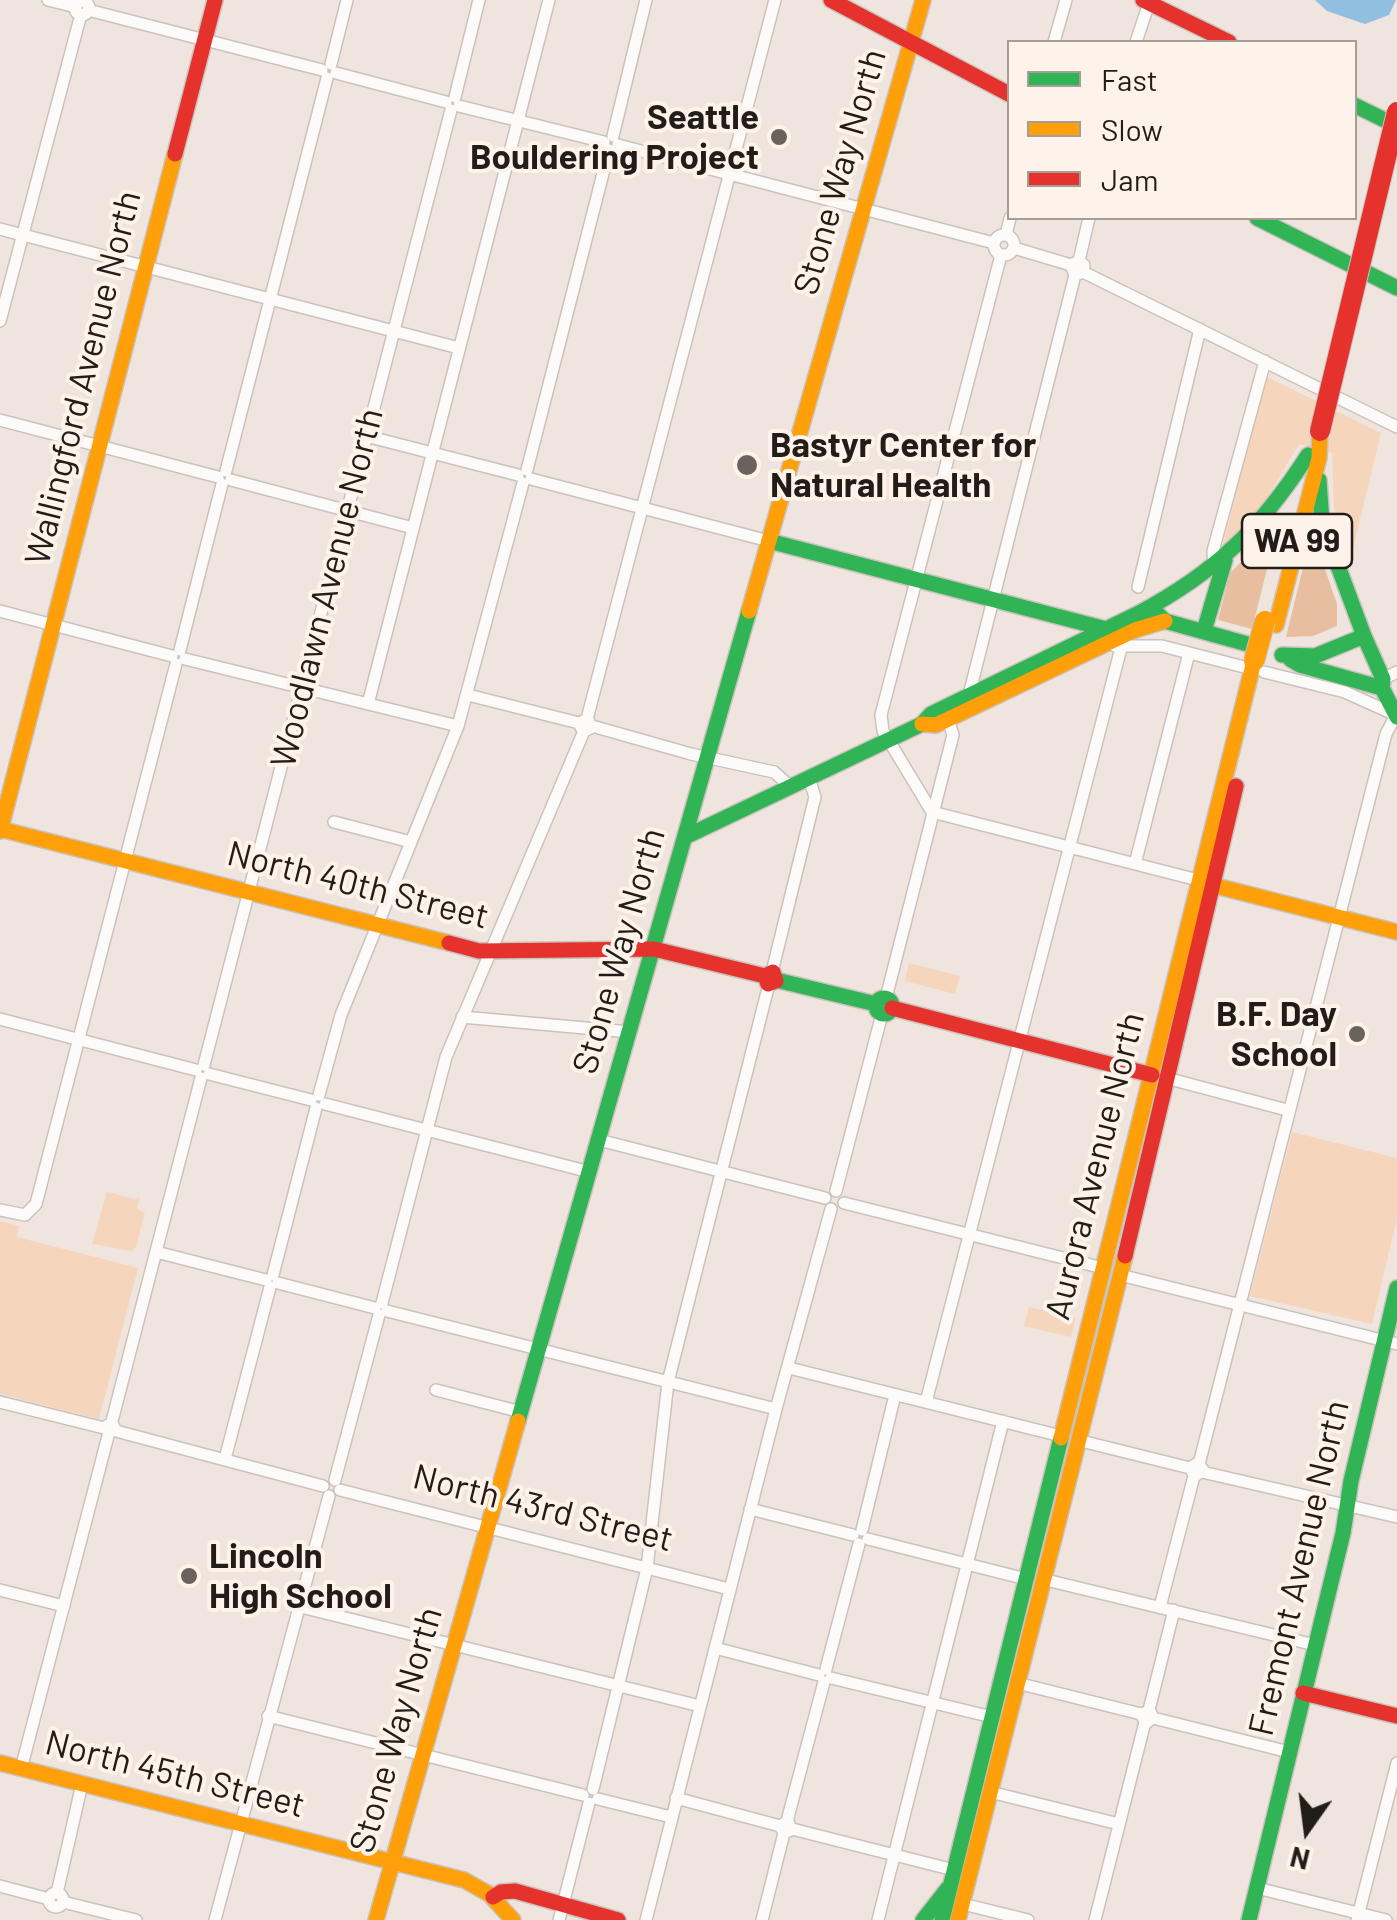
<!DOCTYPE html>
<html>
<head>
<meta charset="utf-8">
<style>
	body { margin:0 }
	#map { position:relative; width:1397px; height:1920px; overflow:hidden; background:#efe5de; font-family:Barlow,sans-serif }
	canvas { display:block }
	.legend { position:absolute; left:1007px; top:40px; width:350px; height:180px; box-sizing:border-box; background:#fef3eb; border:2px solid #a69d97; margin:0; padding:12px 18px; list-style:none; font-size:30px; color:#231d18 }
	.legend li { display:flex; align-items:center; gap:20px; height:50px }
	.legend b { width:50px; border:2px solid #a69d97 }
	.north { position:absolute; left:1257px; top:1780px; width:100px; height:100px; -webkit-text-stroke:8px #fef3eb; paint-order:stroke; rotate:194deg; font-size:28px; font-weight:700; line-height:40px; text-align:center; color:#231d18 }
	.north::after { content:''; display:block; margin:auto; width:35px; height:45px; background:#231d18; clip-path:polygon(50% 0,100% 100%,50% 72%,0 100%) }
</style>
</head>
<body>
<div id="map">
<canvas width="1397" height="1920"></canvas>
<ul class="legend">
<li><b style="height:12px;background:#30b455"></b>Fast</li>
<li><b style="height:12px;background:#ff9f0a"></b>Slow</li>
<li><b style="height:12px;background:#e5322d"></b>Jam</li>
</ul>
<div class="north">N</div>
</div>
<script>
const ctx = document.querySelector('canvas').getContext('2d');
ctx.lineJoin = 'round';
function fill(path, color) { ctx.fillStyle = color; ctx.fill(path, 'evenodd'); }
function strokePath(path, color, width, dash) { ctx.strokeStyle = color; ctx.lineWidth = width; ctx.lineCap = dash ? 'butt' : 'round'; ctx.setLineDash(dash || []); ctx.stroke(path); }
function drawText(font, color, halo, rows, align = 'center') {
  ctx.font = font + ' Barlow,sans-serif'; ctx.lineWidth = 8; ctx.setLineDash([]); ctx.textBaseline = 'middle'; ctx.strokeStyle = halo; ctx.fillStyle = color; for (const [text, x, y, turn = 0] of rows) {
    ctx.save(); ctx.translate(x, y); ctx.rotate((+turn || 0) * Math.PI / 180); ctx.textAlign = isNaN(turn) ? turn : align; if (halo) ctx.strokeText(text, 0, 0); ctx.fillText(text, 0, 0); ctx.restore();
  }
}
const green = new Path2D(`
	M1265,376L1381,433L1351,557L1334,510L1332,453L1299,444L1264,503L1223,545Z
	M909,963L960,976L955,994L905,981Z
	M1292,1132L1397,1158V1218L1372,1324L1250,1296Z
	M107,1192L134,1199L140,1197L137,1209L145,1212L136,1247L132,1251L92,1244Z
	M0,1221L19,1226L17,1237L138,1268L99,1419L0,1394Z
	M1029,1307L1076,1318L1071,1337L1024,1326Z`);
const forest = new Path2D(`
	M1278,525L1252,629L1218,620L1230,573Z
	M1312,531L1337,604V626L1313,636L1286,637Z`);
const water = new Path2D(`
	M1315,0H1396L1389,15L1365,24L1327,11Z`);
const street = new Path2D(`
	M48,0L76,7
	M75 8a7 7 0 1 1 14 0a7 7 0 1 1-14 0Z
	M88,10L322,70
	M1054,42L1066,0
	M1136,42L1149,3
	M331,64L347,0
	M336,73L446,102
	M455,97L479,0
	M459,106L604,142
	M613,136L646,0
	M618,145L994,243
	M0,229L459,348
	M994 245a10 10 0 1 1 20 0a10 10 0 1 1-20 0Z
	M1006,235L1010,218
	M1014,248L1071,265L1079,261L1084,265L1083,272L1075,275L1071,265
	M1001,255L881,715L883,731L932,812L1198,880
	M1079,261L1089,218
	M1083,272L1397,427
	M0,321L81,14
	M0,420L218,477
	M366,436L518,475
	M527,470L609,150
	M226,471L327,78
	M531,479L769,541
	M231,480L413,528
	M1214,569L1213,551L1265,361
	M1138,587L1200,329
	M0,611L172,656
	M1115,646H1162L1252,669
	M180,650L222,484
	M185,659L458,726
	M1264,672L1345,692L1396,715
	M1383,679L1397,672
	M468,695L579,723L588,719L591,728L583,731L579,723
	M969,695L1075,275
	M368,704L549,0
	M587,719L775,0
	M592,726L691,754L774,772L791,787
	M334,822L411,842
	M1135,864L1189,653
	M772,972L815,797L809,778
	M886,998L953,735L948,719
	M462,1017L630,1032
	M0,1019L196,1070
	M204,1065L451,110
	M209,1074L311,1100
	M1166,1078L1287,1110
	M319,1095L341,1015L458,726L523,483
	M325,1104L590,1172
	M599,1140L825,1198
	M836,1191L882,1014
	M844,1203L1103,1268
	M0,1210L25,1215L36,1204L176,664
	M156,1252L266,1280
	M273,1275L316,1108
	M1120,1275L1397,1344
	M278,1283L375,1308
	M382,1303L446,1057L584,731
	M387,1311L776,1409
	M789,1368L1061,1436
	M436,1390L521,1412
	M0,1402L104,1428L108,1425L114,1427
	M926,1402L1121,648
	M111,1425L201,1078
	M116,1431L323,1486
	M1077,1440L1190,1468L1198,1463L1203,1470L1195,1476L1190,1468
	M225,1459L270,1287
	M1199,1464L1386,734L1397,713
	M1202,1472L1397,1517
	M335,1480L379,1315
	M340,1490L729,1589
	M750,1509L853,1535
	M862,1530L895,1395
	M868,1539L1026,1579
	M1042,1579L1315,1645
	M0,1590L64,1606
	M297,1606L700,1706
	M1160,1607L1194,1476
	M715,1648L819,1675
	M826,1669L859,1544
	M831,1678L992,1717
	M1017,1683L1141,1714L1150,1711L1153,1718L1146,1723L1141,1714
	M1149,1710L1174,1610
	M268,1716L583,1795
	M1153,1718L1289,1752
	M21,1769L108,1436
	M593,1789L647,1568L668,1382L769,984
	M990,1792L1119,1824
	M676,1798L780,1826L784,1833L791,1830L788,1821L780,1826
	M598,1799L671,1817
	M787,1821L824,1682
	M792,1829L954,1870
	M0,1886L49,1899
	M1257,1888L1386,1920
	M49 1900a7 7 0 1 1 14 0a7 7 0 1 1-14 0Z
	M57,1893L82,1784
	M63,1902L136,1920
	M963,1904L1028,1920
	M215,1920L329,1496
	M559,1920L589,1803
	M646,1920L776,1409L831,1209
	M762,1920L784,1833
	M878,1920L1003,1421
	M1095,1920L1145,1722
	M1357,1920L1397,1763`);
const fast = new Path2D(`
	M1354,105L1397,126
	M1257,218L1397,288
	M1319,480L1322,523L1364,636
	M769,541L1106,629
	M1139,613C1216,572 1261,528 1308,455
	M1204,631L1225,560
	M1282,655L1315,656L1364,636L1383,679L1382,688
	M1290,659L1300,665L1382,688L1397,717
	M685,837L922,724L931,714L1139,613L1158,614L1165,621L1251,645
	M776,980L876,1004
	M876 1006a8 8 0 1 1 16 0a8 8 0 1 1-16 0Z
	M518,1421L749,611
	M923,1920L948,1888
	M942,1920L1061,1438
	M1249,1920L1343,1533L1351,1481L1397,1288`);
const slow = new Path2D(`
	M749,611L923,0
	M1276,625L1319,458L1320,431
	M922,724L936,725L1135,630L1165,621
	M0,829L449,943
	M0,831L175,154
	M1212,885L1397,932
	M1061,1438L1254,661
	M0,1763L464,1880L489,1894L513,1920
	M376,1920L518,1421
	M958,1920L1125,1256`);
const jam = new Path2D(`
	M831,0L1009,94
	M1143,0L1229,42
	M175,154L215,0
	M449,943L479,951L654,949L765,976L773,972L776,981L768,984L765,976
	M892,1008L1152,1075
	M1125,1256L1236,786
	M1303,1693L1397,1716
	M493,1897L501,1892L515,1891L618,1920`);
const slowBridge = new Path2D(`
	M1254,661L1265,621`);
const jamBridge = new Path2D(`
	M1320,431L1397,112`);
const markers = [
	[779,137,10,"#6a635d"],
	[747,465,12,"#6a635d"],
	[1357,1034,10,"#6a635d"],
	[189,1576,10,"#6a635d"]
];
const shields = [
	[1297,541,110]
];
const shieldNames = [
	["WA 99",1297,541]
];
const poiNames = [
	["Seattle",759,117],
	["Bouldering Project",759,157],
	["Bastyr Center for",770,445,"left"],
	["Natural Health",770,485,"left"],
	["B.F. Day",1337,1014],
	["School",1337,1054],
	["Lincoln",209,1556,"left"],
	["High School",209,1596,"left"]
];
const streetNames = [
	["Stone Way North",840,172,-74],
	["Wallingford Avenue North",83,378,-76],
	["Woodlawn Avenue North",327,588,-76],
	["North 40th Street",358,885,14],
	["Stone Way North",619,951,-74],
	["Aurora Avenue North",1095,1166,-76],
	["North 43rd Street",543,1508,14],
	["Fremont Avenue North",1299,1568,-77],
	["Stone Way North",396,1730,-74],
	["North 45th Street",175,1774,14]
];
fill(green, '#f5d5bc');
fill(forest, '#e7bfa0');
fill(water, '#90bfdf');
strokePath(street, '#cac2bc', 14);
strokePath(fast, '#cac2bc', 18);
strokePath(slow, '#cac2bc', 18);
strokePath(jam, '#cac2bc', 18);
strokePath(street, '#fdfbfa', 11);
strokePath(fast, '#30b455', 15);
strokePath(slow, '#ff9f0a', 15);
strokePath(jam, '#e5322d', 15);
strokePath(slowBridge, '#cac2bc', 22, []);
strokePath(jamBridge, '#cac2bc', 22, []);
strokePath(slowBridge, '#ff9f0a', 20);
strokePath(jamBridge, '#e5322d', 20);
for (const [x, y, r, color] of markers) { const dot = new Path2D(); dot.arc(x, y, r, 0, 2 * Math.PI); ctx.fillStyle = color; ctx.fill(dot); strokePath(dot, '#fef3eb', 4); }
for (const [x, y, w] of shields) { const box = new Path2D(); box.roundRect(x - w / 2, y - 27, w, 54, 8); ctx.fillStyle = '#fef3eb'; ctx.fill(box); strokePath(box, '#231d18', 2.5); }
drawText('bold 32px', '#231d18', null, shieldNames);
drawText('bold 35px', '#231d18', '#fef3eb', poiNames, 'right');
drawText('35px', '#231d18', '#fef3eb', streetNames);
</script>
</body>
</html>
